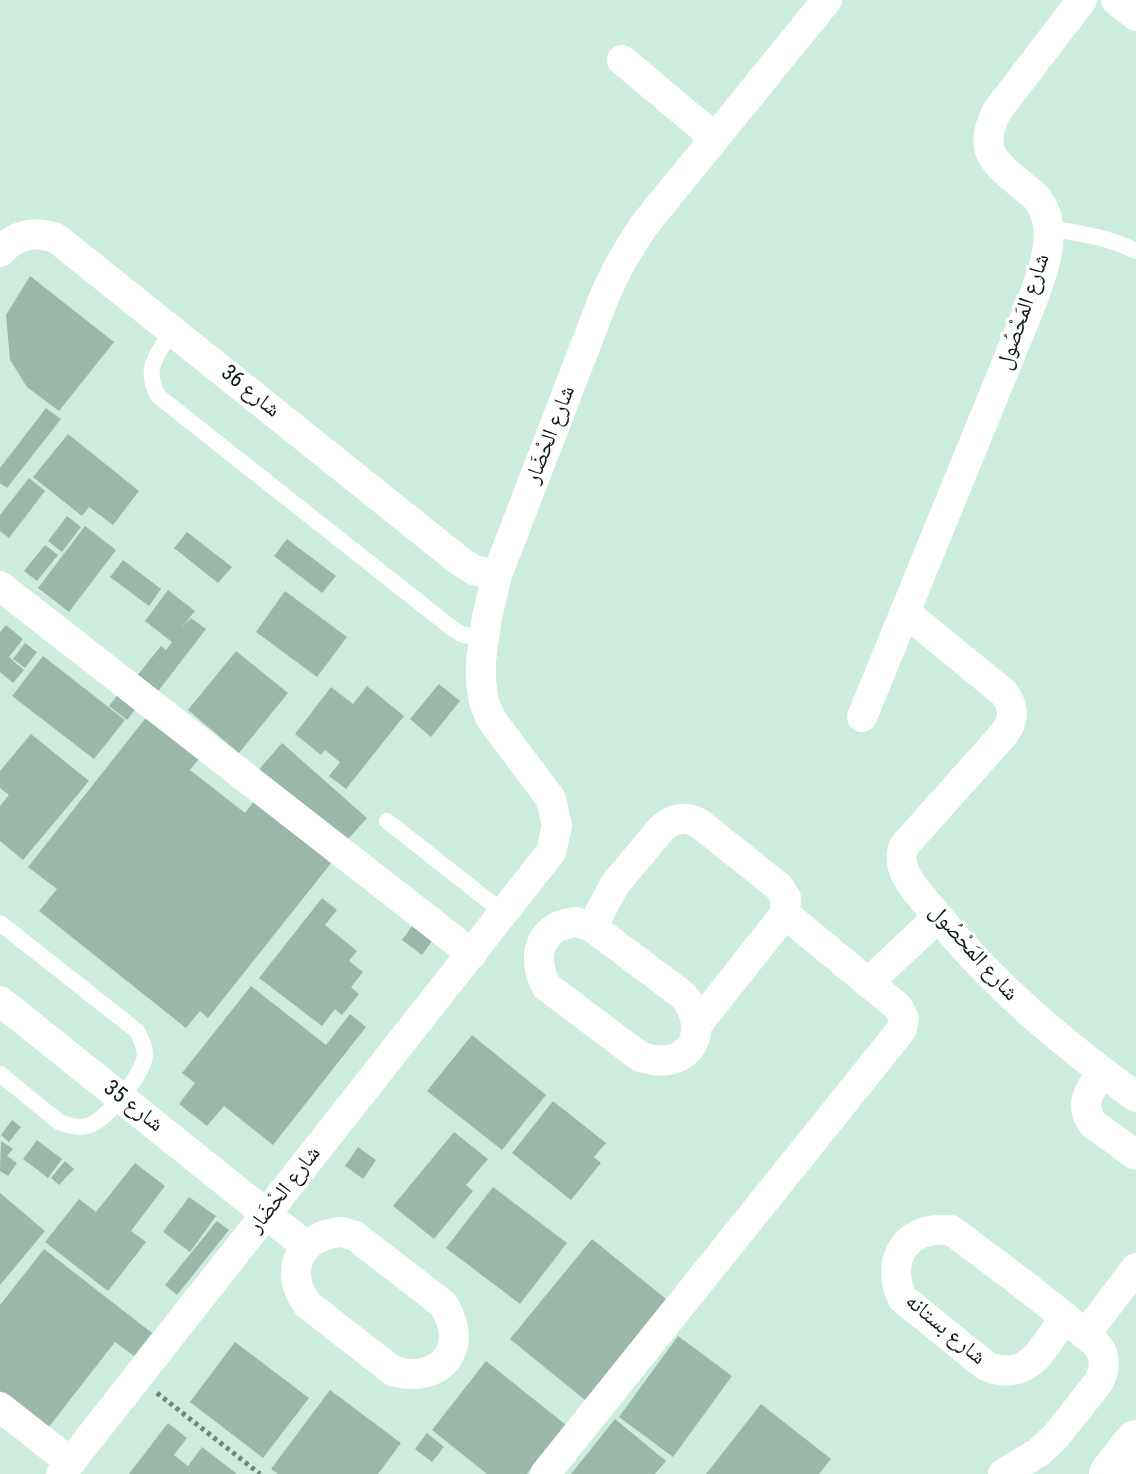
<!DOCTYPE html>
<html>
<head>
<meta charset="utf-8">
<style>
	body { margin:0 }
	canvas { display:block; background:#cceddd }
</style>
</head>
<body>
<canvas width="1136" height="1474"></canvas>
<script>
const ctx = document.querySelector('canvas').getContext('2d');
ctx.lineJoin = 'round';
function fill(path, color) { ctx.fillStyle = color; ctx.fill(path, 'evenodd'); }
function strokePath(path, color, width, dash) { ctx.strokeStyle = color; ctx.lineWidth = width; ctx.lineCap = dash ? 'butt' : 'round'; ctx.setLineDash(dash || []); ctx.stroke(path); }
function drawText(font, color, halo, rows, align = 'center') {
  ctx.font = font + ' "Roboto Condensed","Noto Naskh Arabic",sans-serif'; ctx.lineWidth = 7; ctx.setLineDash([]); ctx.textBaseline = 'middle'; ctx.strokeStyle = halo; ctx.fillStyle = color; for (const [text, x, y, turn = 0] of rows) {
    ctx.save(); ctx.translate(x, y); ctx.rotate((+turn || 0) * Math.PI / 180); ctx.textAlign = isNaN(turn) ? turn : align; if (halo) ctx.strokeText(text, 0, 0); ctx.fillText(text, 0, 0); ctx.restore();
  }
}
const building = new Path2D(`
	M30,276L114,342L59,411L27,387L10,360L6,315Z
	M46,408L61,419L7,488L0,483V468Z
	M68,434L139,491L113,525L89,507L82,516L33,477Z
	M29,478L45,491L9,538L0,531V515Z
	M67,516L81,527L62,552L48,541Z
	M85,526L116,550L69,612L38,588Z
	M187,532L232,567L218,583L174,548Z
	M287,539L336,576L322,593L274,556Z
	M45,545L58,555L37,581L24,571Z
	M123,560L161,589L149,606L110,577Z
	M168,590L195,611L181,628L191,618L206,629L156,694L136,677L161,646L166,650L172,642L145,621Z
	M285,591L347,637L317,677L256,632Z
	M6,625L23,639L9,657L24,670L13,683L0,672V632Z
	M25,643L37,652L25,668L13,659Z
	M236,651L288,693L239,753L188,710Z
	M43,656L125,720L94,759L12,696Z
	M439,684L460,701L431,737L410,719Z
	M367,686L404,716L346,789L329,776L340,762L325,750L321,755L295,734L331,687L353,704Z
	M122,689L140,703L127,720L109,706Z
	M152,710L202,755L190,770L245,813L255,800L332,862L208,1018L200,1011L186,1028L39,911L57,889L28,867Z
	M31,734L89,781L23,860L0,841V806L9,795L0,788V771Z
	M282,743L367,818L340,848L255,774Z
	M322,898L337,910L325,925L357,951L349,961L363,972L351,987L359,994L342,1015L335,1009L322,1026L259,978Z
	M415,922L435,937L422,955L402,940Z
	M251,986L326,1045L350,1014L366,1027L273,1145L224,1106L207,1126L179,1104L195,1083L182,1073Z
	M472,1035L546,1095L502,1150L427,1091Z
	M553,1101L606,1143L594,1157L601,1163L571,1200L512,1153Z
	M12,1120L21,1127L9,1142L1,1135Z
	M454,1132L488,1159L466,1185L473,1191L434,1239L393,1206Z
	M37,1140L62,1159L48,1178L23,1159Z
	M1,1141L13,1149L7,1156L17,1163L8,1176L0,1171Z
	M358,1147L376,1160L363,1179L345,1166Z
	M65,1161L74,1169L59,1185L51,1178Z
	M135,1163L165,1186L131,1231L146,1242L108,1291L45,1242L79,1199L96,1212Z
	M493,1187L567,1243L520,1304L446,1248Z
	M0,1193L45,1231L0,1285Z
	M189,1197L216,1216L190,1252L163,1232Z
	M217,1221L229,1230L177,1295L165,1285Z
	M592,1239L666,1299L585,1400L510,1339Z
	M44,1249L152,1333L134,1356L115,1342L48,1428L0,1391V1305Z
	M678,1336L732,1376L673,1457L619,1417Z
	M235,1342L309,1398L263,1458L190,1402Z
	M486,1361L566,1425L527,1474H487L432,1430Z
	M330,1390L401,1443L378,1474H278L271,1469Z
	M761,1404L831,1459L819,1474H706Z
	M615,1419L666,1461L655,1474H571Z
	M168,1423L187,1438L174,1455L188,1466L202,1447L237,1474H129Z
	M427,1433L444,1447L432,1462L415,1449Z`);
const path = new Path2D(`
	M157,1393L260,1474`);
const lane = new Path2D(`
	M1047,228C1079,233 1108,237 1136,251
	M173,330C157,354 143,368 158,396L453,629L463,635L484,637
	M387,821L504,913
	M0,923L137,1031C141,1039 145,1046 145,1055C144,1073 107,1119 90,1125C79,1129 70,1126 59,1122L0,1074`);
const street = new Path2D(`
	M1116,0L1136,16
	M622,60L715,138
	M0,252C16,234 33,231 56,238L461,562L474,570L497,575
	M0,586L472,954
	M905,612L1004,693C1015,708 1015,720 1003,735L904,846C893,870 921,896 936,914C993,986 1063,1043 1136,1097
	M862,717L1031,304C1042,274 1060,231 1039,201C1036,196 1030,192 1025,188C996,163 976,152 997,111L1082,0
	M576,922L592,927L684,996C714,1035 685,1074 639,1056L546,986C536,965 534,941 557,927C562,924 570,923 576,922Z
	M592,927L615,884L662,828C674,818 686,815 700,824L779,887L786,898L785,914L697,1025
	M868,983L938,917
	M0,1001L306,1246
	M1102,1072C1090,1090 1078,1104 1093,1124L1136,1155
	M342,1232L355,1236L443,1304C471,1347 441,1385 393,1371L307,1304C283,1269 300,1235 342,1232Z
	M1085,1335L1136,1268
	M0,1407L70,1462
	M61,1474L551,852L557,826L551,799L491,719L484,702L481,682V660L487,617L497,575L605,295C616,269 629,247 645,224L827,0
	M545,1474L902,1029L904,1018L898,1007L785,914
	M1003,1474L1039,1452L1056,1436L1098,1383C1103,1374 1106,1364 1102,1353C1097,1342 1085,1334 1076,1327C1036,1292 993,1262 951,1230C907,1226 885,1257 902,1298L986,1366C1029,1384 1043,1347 1065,1317`);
const secondary = new Path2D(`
	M1111,1474L1136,1442`);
const streetNames = [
	["شارع المَحْصُول",1024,312,-71],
	["شارع 36",250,392,39],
	["شارع الحْضَار",551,435,-69],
	["شارع المَحْصُول",973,953,48],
	["شارع 35",133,1107,38],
	["شارع الحْضَار",285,1190,-52],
	["شارع بستانه",945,1330,40]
];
fill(building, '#99b8a9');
strokePath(path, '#70877c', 5, [4, 4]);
strokePath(lane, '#fff', 16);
strokePath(street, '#fff', 30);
strokePath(secondary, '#fff', 44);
drawText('22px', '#0e1a14', '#fff', streetNames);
</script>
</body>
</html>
